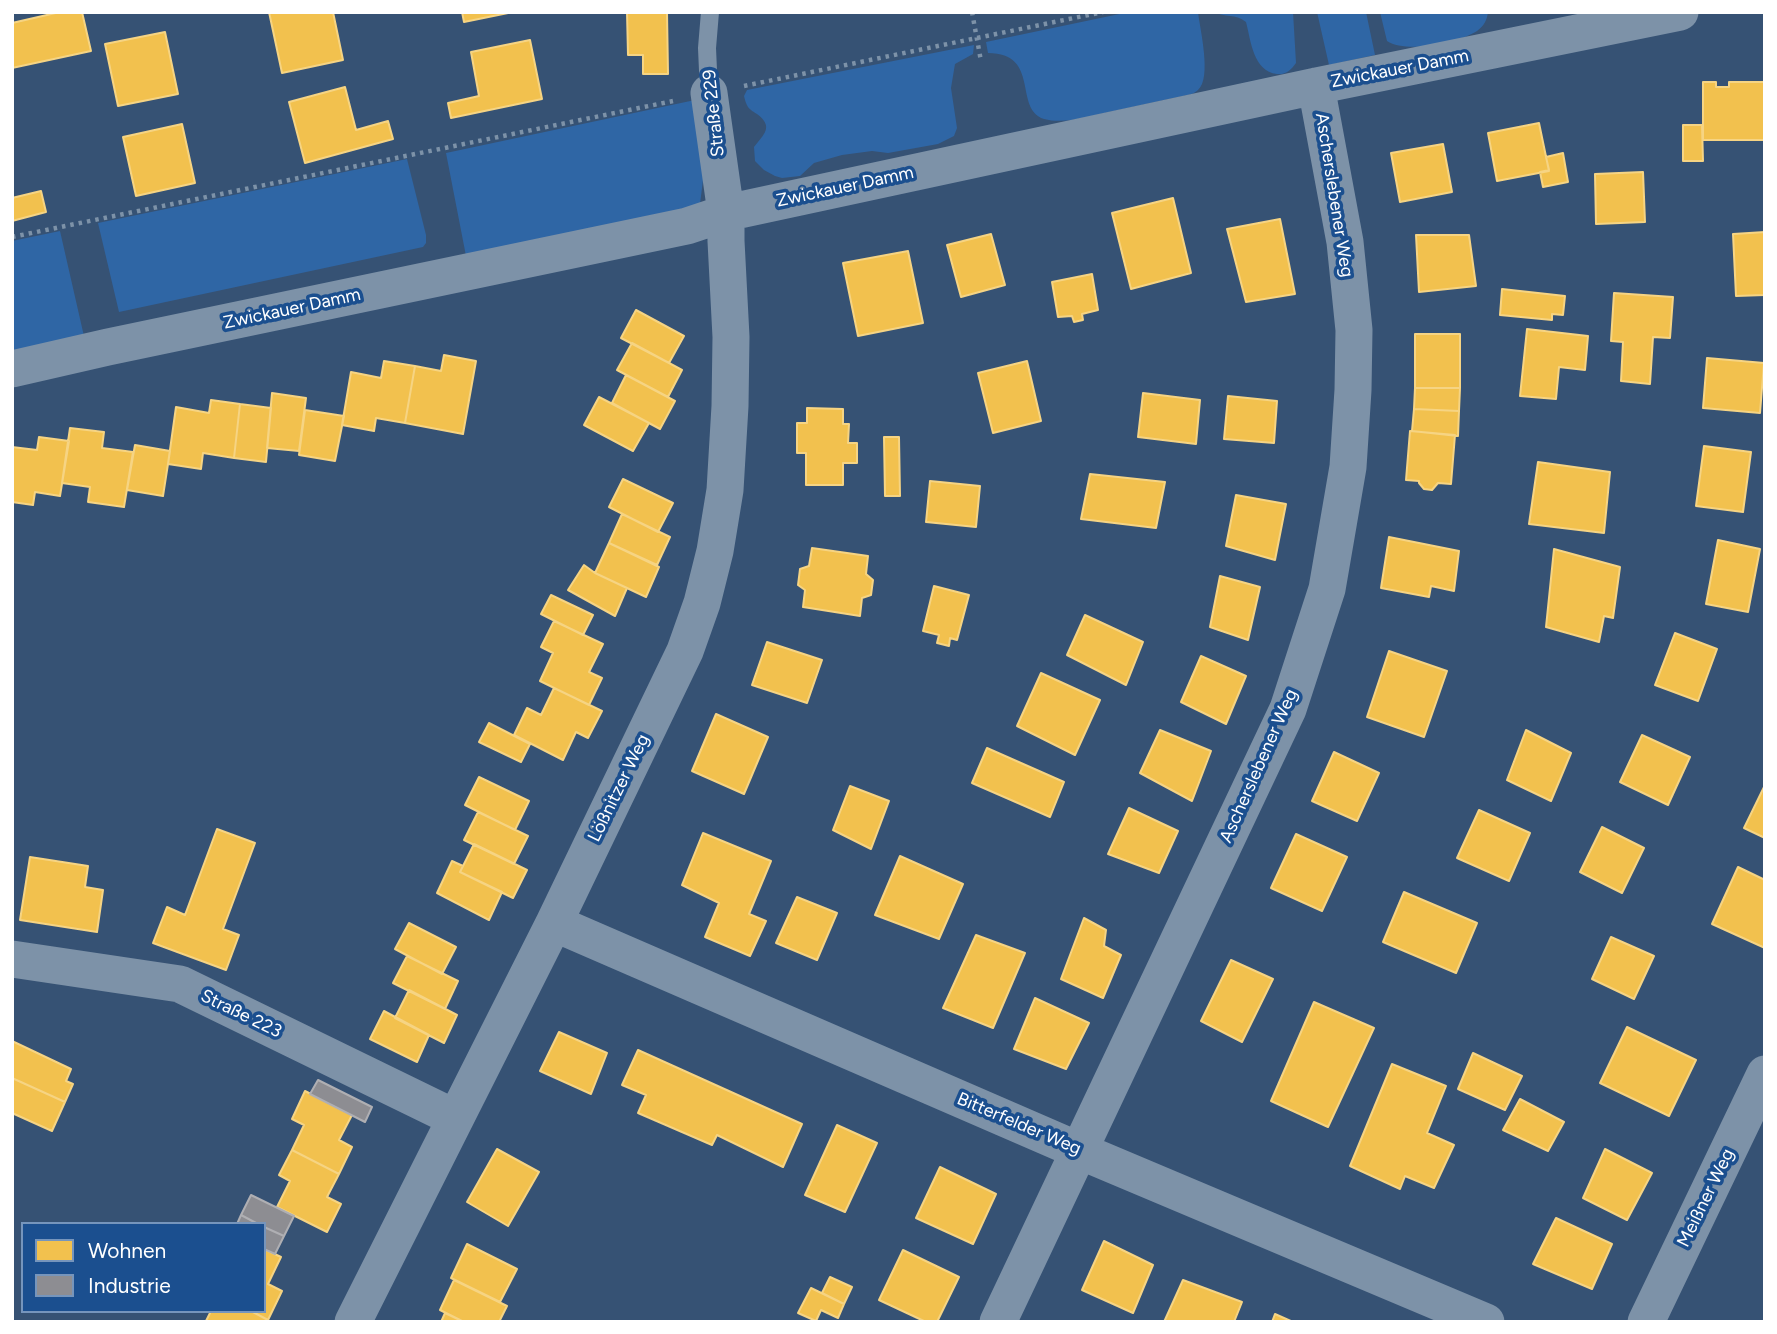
<!DOCTYPE html>
<html>
<head>
<meta charset="utf-8">
<style>
	body { margin:0 }
	#map { position:relative; width:1777px; height:1334px; overflow:hidden; background:#365274; font-family:Figtree,sans-serif }
	canvas { display:block }
	.frame { position:absolute; inset:0; border:14px solid #fff; pointer-events:none }
	.legend { position:absolute; left:21px; top:1222px; width:245px; height:91px; box-sizing:border-box; background:#1b4f8f; border:2px solid #7695bc; margin:0; padding:9px 12px; list-style:none; font-size:21px; color:#fff }
	.legend li { display:flex; align-items:center; gap:14px; height:35px }
	.legend b { width:35px; border:2px solid #7695bc }
</style>
</head>
<body>
<div id="map">
<canvas width="1777" height="1334"></canvas>
<div class="frame"></div>
<ul class="legend">
<li><b style="height:19px;background:#f2c14e"></b>Wohnen</li>
<li><b style="height:19px;background:#8d8d92"></b>Industrie</li>
</ul>
</div>
<script>
const ctx = document.querySelector('canvas').getContext('2d');
ctx.lineJoin = 'round';
function fill(path, color) { ctx.fillStyle = color; ctx.fill(path, 'evenodd'); }
function strokePath(path, color, width, dash) { ctx.strokeStyle = color; ctx.lineWidth = width; ctx.lineCap = dash ? 'butt' : 'round'; ctx.setLineDash(dash || []); ctx.stroke(path); }
function drawText(font, color, halo, rows, align = 'center') {
  ctx.font = font + ' Figtree,sans-serif'; ctx.lineWidth = 7; ctx.setLineDash([]); ctx.textBaseline = 'middle'; ctx.strokeStyle = halo; ctx.fillStyle = color; for (const [text, x, y, turn = 0] of rows) {
    ctx.save(); ctx.translate(x, y); ctx.rotate((+turn || 0) * Math.PI / 180); ctx.textAlign = isNaN(turn) ? turn : align; if (halo) ctx.strokeText(text, 0, 0); ctx.fillText(text, 0, 0); ctx.restore();
  }
}
const green = new Path2D(`
	M1129,12H1198C1200,29 1212,78 1198,90C1194,94 1188,95 1183,96C1160,101 1137,106 1114,111C1093,115 1066,125 1044,119C1013,109 1041,53 988,53L986,42Z
	M1214,12H1293L1296,63C1291,70 1286,75 1277,74C1253,71 1251,41 1246,22C1235,13 1225,18 1214,12Z
	M1317,12H1366L1375,55L1329,65Z
	M1380,12H1488C1487,20 1484,26 1477,31C1458,43 1407,54 1387,41Z
	M974,45L973,54L955,64L951,88L957,128L954,136L938,144L888,153L872,151L842,155L814,163L800,176L782,178L775,176L764,170L755,161L754,147C764,134 774,127 757,114C755,113 749,109 748,107C746,104 745,100 744,96L747,90Z
	M695,100L704,172L700,204L695,209L466,256L446,153Z
	M407,159L426,235V243L423,247L119,312L98,223Z
	M60,231L86,345L12,360V241Z`);
const homes = new Path2D(`
	M60,12H82L91,51L12,68V23Z
	M269,12H333L343,60L282,73Z
	M462,12H513L464,22Z
	M627,12H667L668,74H643V55H628Z
	M165,32L178,94L118,106L105,44Z
	M530,40L542,99L451,118L448,103L479,96L471,52Z
	M1703,82H1716V87H1729V82H1765L1764,140H1703Z
	M345,87L356,130L388,121L393,139L305,163L289,102Z
	M1539,123L1549,171L1497,181L1488,133Z
	M182,124L195,183L136,196L123,137Z
	M1683,125H1702L1703,161H1683Z
	M1443,144L1452,192L1400,202L1391,153Z
	M1563,153L1568,182L1543,187L1540,172L1549,170L1546,157Z
	M1643,172L1645,222L1596,224L1595,174Z
	M41,191L46,212L12,221V198Z
	M1173,198L1191,273L1131,289L1112,213Z
	M1280,219L1295,294L1246,302L1227,229Z
	M1765,232V295L1736,296L1733,234Z
	M991,234L1005,285L961,297L947,245Z
	M1416,235H1469L1476,286L1419,292Z
	M908,251L923,323L858,336L843,263Z
	M1092,274L1098,310L1082,314L1083,320L1074,322L1072,316L1058,317L1052,282Z
	M1502,289L1565,296L1563,315L1552,314V320L1500,315Z
	M1614,293L1673,297L1670,338L1653,337L1650,384L1621,381L1623,342L1611,341Z
	M636,310L684,336L669,363L621,338Z
	M1527,329L1588,336L1585,370L1559,367L1556,399L1520,396Z
	M1415,334H1460V388H1415Z
	M632,343L682,370L668,397L617,370Z
	M444,355L476,361L463,434L405,423L415,366L441,371Z
	M1707,358L1764,363L1760,413L1703,408Z
	M384,361L415,366L405,423L376,418L374,431L342,425L351,372L381,378Z
	M1027,361L1041,421L993,433L978,373Z
	M626,375L675,401L660,429L612,403Z
	M1415,388H1460L1459,411L1414,409Z
	M272,393L306,398L299,451L267,448Z
	M1143,393L1200,400L1196,444L1138,437Z
	M1228,396L1277,401L1274,443L1224,439Z
	M599,397L649,423L633,451L584,425Z
	M211,400L240,404L234,458L203,453L201,469L168,464L176,407L209,413Z
	M240,404L271,408L266,462L234,458Z
	M807,408L843,409V424H849L848,443H857V463H843V485H806V453H797V423H807Z
	M1414,409L1459,411L1458,436L1412,431Z
	M305,410L344,416L335,461L299,455Z
	M70,428L104,432L102,448L133,452L124,507L88,502L90,487L62,483Z
	M1410,431L1455,435L1451,484L1438,483L1432,490L1424,489L1419,483V481L1406,480Z
	M39,437L69,441L60,496L35,492L33,505L12,502V447L37,450Z
	M884,437H899L900,496H885Z
	M135,445L170,451L163,496L127,490Z
	M1704,446L1751,452L1743,512L1696,506Z
	M1538,462L1610,472L1604,533L1529,524Z
	M1090,474L1165,482L1156,528L1081,519Z
	M623,479L673,503L658,532L609,507Z
	M930,481L980,486L976,527L926,522Z
	M1236,495L1286,504L1275,560L1226,546Z
	M622,514L670,537L657,565L609,543Z
	M1389,537L1459,551L1454,591L1431,586L1429,597L1381,588Z
	M1718,540L1760,549L1748,612L1706,604Z
	M609,543L659,567L646,597L595,573Z
	M812,548L868,556L866,574L873,580L871,595L862,598L860,616L803,607L805,590L798,585L800,569L809,566Z
	M1554,549L1620,567L1613,618L1604,616L1599,642L1546,627Z
	M584,565L595,573L627,588L615,616L568,590Z
	M1220,576L1260,587L1248,640L1210,627Z
	M934,586L969,595L957,640L950,638L949,646L937,643L939,635L923,631Z
	M551,595L593,615L583,635L541,614Z
	M1085,615L1143,642L1126,685L1067,655Z
	M554,621L603,644L589,672L602,678L589,705L540,681L553,653L541,647Z
	M1675,633L1717,649L1698,701L1655,685Z
	M767,642L822,660L807,703L752,685Z
	M1389,651L1447,671L1424,737L1367,717Z
	M1201,656L1246,676L1226,724L1181,702Z
	M1041,673L1100,700L1075,755L1017,726Z
	M554,688L602,711L588,738L576,732L563,760L514,735L527,708L541,715Z
	M716,714L768,737L744,794L692,771Z
	M489,723L530,744L521,762L479,742Z
	M1160,730L1211,751L1192,801L1140,773Z
	M1526,730L1571,753L1551,801L1507,780Z
	M1642,735L1690,757L1668,805L1620,782Z
	M987,748L1064,782L1050,817L972,783Z
	M1334,752L1379,773L1357,821L1312,801Z
	M479,777L529,801L515,830L465,805Z
	M1765,785V838L1744,828Z
	M850,786L889,801L871,849L833,830Z
	M1129,808L1178,831L1159,873L1108,854Z
	M1479,810L1530,833L1509,881L1457,858Z
	M478,812L528,836L514,864L464,840Z
	M1602,827L1644,848L1622,893L1580,872Z
	M217,829L255,843L223,929L239,935L226,970L153,943L167,907L185,915Z
	M703,833L771,861L749,914L766,921L750,956L705,937L719,903L682,885Z
	M1296,834L1347,857L1322,911L1271,888Z
	M474,844L527,870L513,898L460,872Z
	M900,856L963,884L939,939L875,915Z
	M30,857L88,866L85,887L103,890L97,932L20,920Z
	M452,861L463,866L460,872L502,892L489,920L437,893Z
	M1738,867L1765,880V948L1712,924Z
	M1404,892L1477,923L1456,973L1383,942Z
	M797,897L837,913L817,960L776,943Z
	M1084,918L1106,930L1104,946L1121,955L1103,998L1061,979Z
	M409,923L456,947L442,974L395,949Z
	M976,935L1025,953L993,1028L943,1008Z
	M1611,937L1654,956L1634,999L1592,979Z
	M407,956L458,981L445,1009L393,983Z
	M1231,960L1273,979L1242,1042L1201,1021Z
	M409,990L457,1015L444,1043L395,1018Z
	M1035,998L1089,1023L1066,1069L1014,1049Z
	M1314,1002L1374,1028L1328,1127L1271,1101Z
	M384,1011L429,1035L417,1062L370,1039Z
	M1627,1027L1696,1060L1669,1116L1600,1083Z
	M559,1032L607,1053L591,1094L540,1071Z
	M12,1041L71,1069L66,1081L73,1084L65,1102L12,1078Z
	M638,1050L802,1124L783,1167L717,1135L712,1145L638,1113L646,1095L622,1085Z
	M1473,1053L1522,1076L1505,1110L1458,1089Z
	M1392,1064L1446,1086L1427,1133L1454,1145L1434,1188L1405,1176L1400,1189L1350,1166Z
	M12,1078L65,1102L52,1131L12,1113Z
	M305,1091L352,1115L339,1140L352,1147L339,1174L292,1150L304,1125L292,1119Z
	M1520,1099L1564,1122L1548,1151L1503,1130Z
	M837,1125L877,1143L845,1212L805,1195Z
	M497,1149L539,1172L508,1226L467,1202Z
	M1605,1149L1652,1173L1627,1220L1583,1198Z
	M292,1150L339,1174L327,1197L341,1204L327,1232L277,1207L290,1181L279,1175Z
	M940,1167L996,1194L973,1244L916,1218Z
	M1556,1218L1612,1244L1592,1289L1533,1264Z
	M1104,1241L1153,1265L1133,1313L1082,1290Z
	M467,1244L517,1269L500,1302L451,1278Z
	M264,1249L281,1257L268,1284L282,1291L268,1320L251,1311H264Z
	M903,1250L959,1277L937,1322H926L879,1300Z
	M830,1277L852,1287L844,1304L822,1293Z
	M454,1280L507,1306L499,1322H464L440,1310Z
	M1183,1280L1242,1302L1234,1322H1164Z
	M811,1288L844,1304L838,1318L821,1310L816,1321L798,1313Z
	M211,1311H251L268,1320L267,1322H208L206,1321Z
	M445,1313L464,1322H441Z
	M1275,1314L1293,1322H1272Z`);
const industry = new Path2D(`
	M318,1080L372,1107L365,1122L310,1094Z
	M251,1195L294,1216L284,1236L264,1227V1224H258L241,1215Z
	M241,1215L258,1224H237Z
	M264,1227L284,1236L275,1254L264,1249Z`);
const path = new Path2D(`
	M972,12L981,61
	M744,86L1103,12
	M12,237L673,101`);
const service = new Path2D(`
	M709,93L707,48L710,12`);
const minor = new Path2D(`
	M12,369L108,347L687,226L726,213L1316,86L1680,12
	M554,923L1080,1151L1486,1322
	M12,959L180,984L455,1118
	M353,1322L554,923L685,651L702,603L715,551L725,490L730,406L731,337L726,241V213L709,93
	M998,1322L1288,709L1327,589L1348,467L1353,390L1354,330L1345,242L1316,86
	M1646,1322L1765,1074`);
const streetNames = [
	["Zwickauer Damm",1400,69,-11],
	["Straße 229",714,113,-96],
	["Zwickauer Damm",845,187,-12],
	["Ascherslebener Weg",1334,195,81],
	["Zwickauer Damm",292,309,-12],
	["Ascherslebener Weg",1259,766,-66],
	["Lößnitzer Weg",619,788,-64],
	["Straße 223",241,1014,26],
	["Bitterfelder Weg",1019,1124,23],
	["Meißner Weg",1706,1198,-64]
];
fill(green, '#2f66a5');
fill(homes, '#f2c14e');
strokePath(homes, '#f6d483', 2);
fill(industry, '#8d8d92');
strokePath(industry, '#afafb3', 2);
strokePath(path, '#7d92a8', 4.5, [3.5, 5]);
strokePath(service, '#7d92a8', 18);
strokePath(minor, '#7d92a8', 37);
drawText('18px', '#fff', '#1b4f8f', streetNames);
</script>
</body>
</html>
